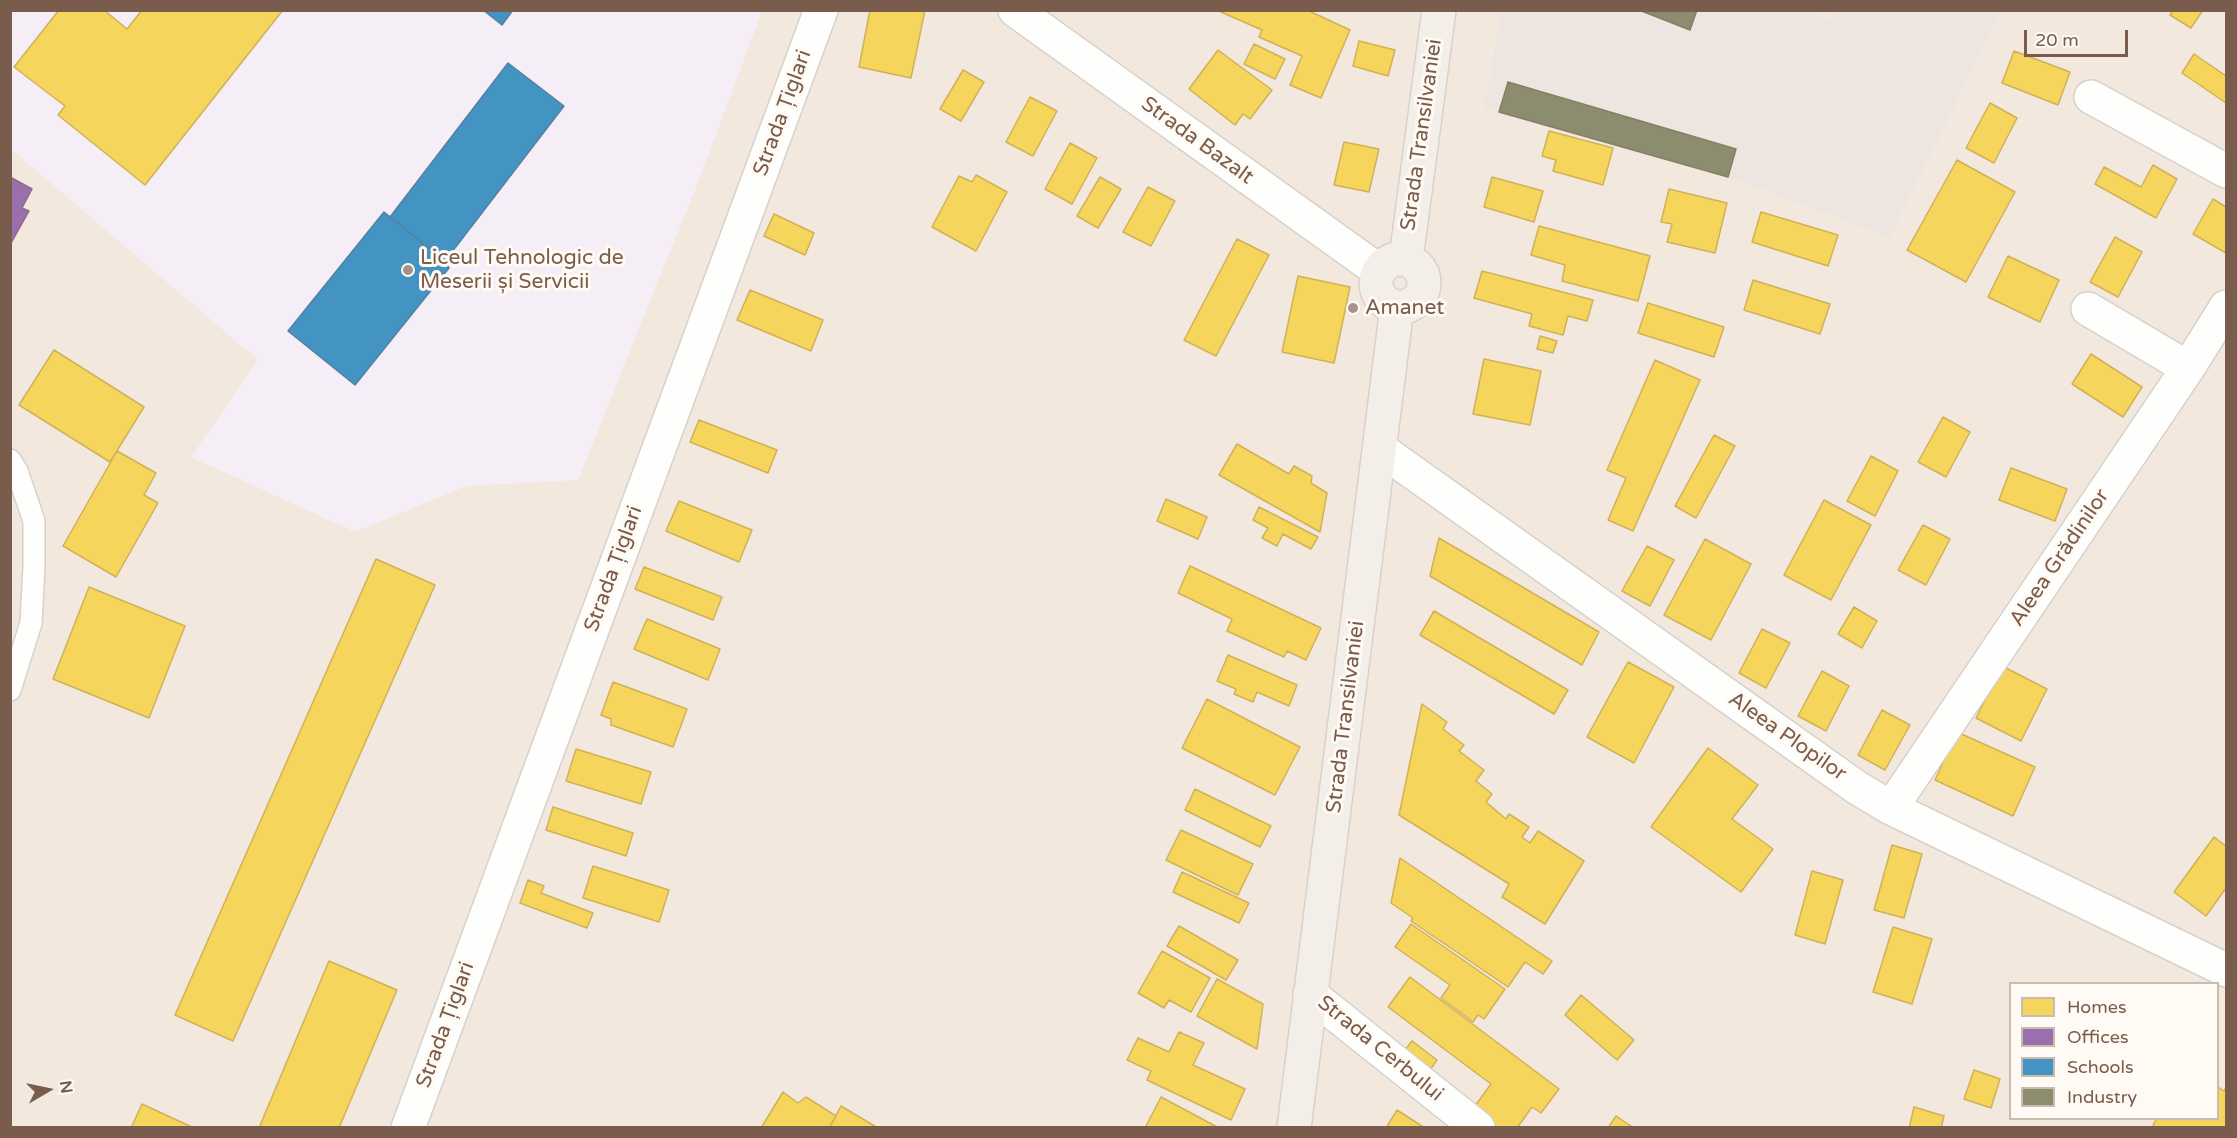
<!DOCTYPE html>
<html>
<head>
<meta charset="utf-8">
<style>
	body { margin:0 }
	#map { position:relative; width:2237px; height:1138px; overflow:hidden; background:#f9f5f0; font-family:"Varela Round",sans-serif }
	canvas { display:block }
	.frame { position:absolute; inset:0; border:12px solid #7a5c4d; pointer-events:none }
	.legend { position:absolute; left:2009px; top:982px; width:210px; height:138px; box-sizing:border-box; background:#fffaf3; border:2px solid #cabbb1; margin:0; padding:8px 10px; list-style:none; font-size:18px; color:#7a5c4d }
	.legend li { display:flex; align-items:center; gap:12px; height:30px }
	.legend b { width:30px; border:2px solid #cabbb1 }
	.north { position:absolute; left:18px; top:1060px; width:60px; height:60px; -webkit-text-stroke:4px #fffaf3; paint-order:stroke; rotate:81deg; font-size:16px; font-weight:700; line-height:24px; text-align:center; color:#7a5c4d }
	.north::after { content:''; display:block; margin:auto; width:21px; height:27px; background:#7a5c4d; clip-path:polygon(50% 0,100% 100%,50% 72%,0 100%) }
	.scale { position:absolute; left:2024px; top:30px; width:104px; height:27px; box-sizing:border-box; border:3px solid #7a5c4d; border-top:0; padding-left:8px; font-size:18px; line-height:21px; white-space:nowrap; color:#7a5c4d; -webkit-text-stroke:4px #fffaf3; paint-order:stroke }
</style>
</head>
<body>
<div id="map">
<canvas width="2237" height="1138"></canvas>
<div class="frame"></div>
<ul class="legend">
<li><b style="height:16px;background:#f6d55c"></b>Homes</li>
<li><b style="height:16px;background:#9970ab"></b>Offices</li>
<li><b style="height:16px;background:#4393c3"></b>Schools</li>
<li><b style="height:16px;background:#8c8c6e"></b>Industry</li>
</ul>
<div class="north">N</div>
<div class="scale">20 m</div>
</div>
<script>
const ctx = document.querySelector('canvas').getContext('2d');
ctx.lineJoin = 'round';
function fill(path, color) { ctx.fillStyle = color; ctx.fill(path, 'evenodd'); }
function strokePath(path, color, width, dash) { ctx.strokeStyle = color; ctx.lineWidth = width; ctx.lineCap = dash ? 'butt' : 'round'; ctx.setLineDash(dash || []); ctx.stroke(path); }
function drawText(font, color, halo, rows, align = 'center') {
  ctx.font = font + ' "Varela Round",sans-serif'; ctx.lineWidth = 6; ctx.setLineDash([]); ctx.textBaseline = 'middle'; ctx.strokeStyle = halo; ctx.fillStyle = color; for (const [text, x, y, turn = 0] of rows) {
    ctx.save(); ctx.translate(x, y); ctx.rotate((+turn || 0) * Math.PI / 180); ctx.textAlign = isNaN(turn) ? turn : align; if (halo) ctx.strokeText(text, 0, 0); ctx.fillText(text, 0, 0); ctx.restore();
  }
}
const residential = new Path2D(`
	M10,11H2226V1127H11ZM2010,984H2218V1118H2010Z`);
const industrial = new Path2D(`
	M1805,10L1831,23L1841,11H2001L1890,237L1728,177L1484,108L1501,11Z`);
const education = new Path2D(`
	M11,11H762L699,180L578,480L466,486L355,532L191,457L258,360L11,149Z`);
const homes = new Path2D(`
	M59,10H104L127,29L142,10H283L145,185L58,115L65,106L14,67Z
	M870,10H925L911,78L859,67Z
	M1222,10H1307L1350,30L1321,98L1290,85L1302,56L1259,37L1262,30L1221,12Z
	M2173,10H2203L2191,28L2170,15Z
	M1359,41L1395,50L1388,76L1353,66Z
	M1254,44L1285,59L1275,79L1244,64Z
	M1218,50L1272,90L1250,119L1243,114L1235,125L1189,89Z
	M2014,51L2070,72L2058,105L2002,83Z
	M2194,54L2226,76V103L2182,73Z
	M963,70L984,82L961,121L940,109Z
	M1030,97L1057,111L1033,156L1006,142Z
	M1990,103L2017,118L1994,163L1966,148Z
	M1549,131L1613,148L1603,185L1553,171L1556,160L1542,156Z
	M1344,142L1379,149L1369,192L1334,185Z
	M1070,143L1097,158L1072,204L1045,189Z
	M1957,160L2015,192L1966,282L1907,250Z
	M2153,165L2177,179L2156,218L2095,184L2104,167L2141,187Z
	M976,175L1007,192L976,251L932,227L959,176L972,182Z
	M1100,177L1121,189L1098,228L1077,216Z
	M1492,177L1543,191L1534,222L1484,207Z
	M1148,187L1175,201L1151,246L1123,232Z
	M1669,189L1727,203L1715,253L1667,242L1672,224L1661,222Z
	M2213,199L2226,207V253L2193,234Z
	M1761,212L1838,235L1828,266L1752,242Z
	M774,214L814,233L805,255L764,236Z
	M1539,226L1650,256L1638,301L1562,281L1565,265L1531,255Z
	M2115,237L2142,252L2118,297L2090,282Z
	M1237,239L1269,255L1216,356L1184,340Z
	M2008,256L2059,280L2040,322L1988,297Z
	M1482,271L1593,300L1587,321L1568,316L1563,335L1529,326L1532,314L1474,298Z
	M1298,276L1350,287L1334,363L1282,352Z
	M1753,280L1830,304L1820,334L1744,310Z
	M750,290L823,320L811,351L737,320Z
	M1648,303L1724,327L1714,357L1638,333Z
	M1540,336L1557,341L1553,353L1537,349Z
	M54,350L144,407L110,462L19,405Z
	M2091,354L2142,387L2123,417L2072,384Z
	M1484,359L1541,371L1530,425L1473,414Z
	M1655,360L1700,380L1633,531L1608,520L1626,478L1607,470Z
	M1943,417L1970,432L1946,477L1918,462Z
	M699,420L777,450L768,473L690,442Z
	M1714,435L1735,446L1696,518L1675,506Z
	M1237,444L1289,474L1294,466L1312,476L1311,483L1327,493L1320,532L1219,475Z
	M117,451L156,473L144,495L158,503L116,577L63,546Z
	M1871,456L1898,471L1875,516L1847,501Z
	M2011,468L2067,489L2055,521L1999,500Z
	M1166,499L1207,517L1198,539L1157,521Z
	M1824,500L1871,525L1831,600L1784,575Z
	M679,501L752,530L739,562L666,531Z
	M1259,507L1318,537L1311,549L1283,534L1277,546L1262,538L1268,528L1253,520Z
	M1923,525L1950,539L1926,585L1898,570Z
	M1439,538L1599,632L1582,665L1430,576Z
	M1705,539L1751,564L1711,640L1664,615Z
	M1647,546L1674,560L1650,606L1622,591Z
	M376,559L435,585L233,1041L175,1015Z
	M1190,566L1321,628L1306,660L1287,651L1284,657L1227,631L1232,619L1178,593Z
	M644,567L722,597L713,620L635,589Z
	M89,587L185,626L149,718L53,679Z
	M1854,607L1877,621L1862,648L1838,634Z
	M1434,611L1568,690L1554,714L1420,635Z
	M647,619L720,649L708,680L634,649Z
	M1762,629L1790,643L1766,688L1739,673Z
	M1228,655L1297,685L1289,706L1257,692L1253,702L1234,694L1236,689L1217,681Z
	M1628,662L1674,687L1634,763L1587,737Z
	M2002,666L2047,689L2021,741L1976,718Z
	M1822,671L1849,686L1826,731L1798,716Z
	M613,682L687,709L673,747L611,725V719L601,715Z
	M1207,699L1300,747L1275,795L1182,748Z
	M1422,704L1447,722L1443,729L1464,745L1459,751L1484,770L1476,781L1492,794L1486,802L1506,819L1509,814L1529,827L1522,837L1530,843L1538,831L1584,861L1545,924L1502,897L1509,884L1399,815Z
	M1882,710L1910,725L1885,770L1858,755Z
	M1957,732L2035,767L2013,816L1935,780Z
	M1708,748L1758,785L1732,819L1773,849L1741,892L1651,827Z
	M576,749L651,772L641,804L566,781Z
	M1195,789L1271,826L1260,847L1185,810Z
	M553,807L633,833L626,856L546,830Z
	M1181,830L1253,864L1238,895L1166,860Z
	M2214,837L2226,846V888L2206,916L2174,892Z
	M1892,845L1922,854L1904,918L1874,910Z
	M1400,858L1552,961L1543,974L1525,962L1508,987L1411,921L1413,918L1391,903Z
	M593,866L669,890L659,922L583,898Z
	M1812,871L1843,880L1825,944L1795,935Z
	M1182,872L1249,903L1239,923L1173,892Z
	M528,880L544,886L541,893L593,913L587,928L520,903Z
	M1411,924L1505,989L1484,1019L1478,1015L1473,1022L1441,998L1450,985L1395,947Z
	M1179,926L1238,960L1226,980L1167,946Z
	M1893,927L1932,939L1912,1004L1873,992Z
	M1162,951L1210,978L1191,1012L1169,1000L1164,1008L1138,993Z
	M329,961L397,990L339,1128H259Z
	M1410,977L1559,1089L1541,1113L1532,1107L1517,1128H1492L1485,1122L1489,1116L1475,1106L1491,1084L1388,1007Z
	M1217,979L1263,1004L1257,1049L1197,1016Z
	M1581,995L1634,1040L1617,1060L1565,1015Z
	M1179,1032L1204,1043L1193,1065L1245,1089L1231,1120L1147,1080L1151,1071L1127,1060L1138,1038L1169,1052Z
	M1412,1041L1437,1060L1428,1073L1402,1054Z
	M1974,1070L2000,1079L1991,1108L1964,1099Z
	M2218,1087L2224,1091L2226,1087V1128H2157L2153,1125L2157,1118H2218Z
	M783,1092L798,1103L806,1097L836,1116L829,1128H761Z
	M1161,1097L1219,1128H1145Z
	M142,1104L194,1128H131Z
	M841,1106L878,1128H829Z
	M1914,1107L1944,1116L1941,1128H1909Z
	M1397,1110L1425,1128H1386Z
	M1616,1116L1634,1128H1608Z`);
const offices = new Path2D(`
	M10,177L32,189L22,208L29,211L10,245Z`);
const schools = new Path2D(`
	M483,10H513L502,25Z
	M508,63L564,106L445,261L390,217Z
	M384,212L445,261L449,268L355,385L288,331Z`);
const industry = new Path2D(`
	M1639,10H1697L1690,30Z
	M1508,82L1736,149L1728,177L1499,112Z`);
const service = new Path2D(`
	M10,460L17,471L34,521V567L31,623L10,690`);
const minor = new Path2D(`
	M2091,97L2226,171
	M2088,309L2188,368
	M1380,449L1856,787L1891,808L2226,970
	M1891,808L2188,368L2226,307
	M1310,994L1478,1128
	M408,1128L821,10`);
const secondary = new Path2D(`
	M1015,10L1379,271`);
const primary = new Path2D(`
	M1376 283a24 24 0 1 1 48 0a24 24 0 1 1-48 0Z
	M1406,259L1439,10
	M1294,1128L1397,307`);
const markers = [
	[408,270,6,"#a69286"],
	[1353,308,6,"#a69286"]
];
const streetNames = [
	["Strada Țiglari",783,113,-70],
	["Strada Transilvaniei",1422,135,-82],
	["Strada Bazalt",1197,141,36],
	["Aleea Grădinilor",2060,558,-56],
	["Strada Țiglari",614,569,-70],
	["Strada Transilvaniei",1346,717,-83],
	["Aleea Plopilor",1787,737,35],
	["Strada Țiglari",446,1025,-70],
	["Strada Cerbului",1380,1049,39]
];
const poiNames = [
	["Liceul Tehnologic de",420,258],
	["Meserii și Servicii",420,282],
	["Amanet",1365,308]
];
fill(residential, '#f2e8de');
fill(industrial, '#ede5e0');
fill(education, '#f6eef6');
fill(homes, '#f6d55c');
strokePath(homes, '#d1b158', 1.5);
fill(offices, '#9970ab');
strokePath(offices, '#906a8f', 1.5);
fill(schools, '#4393c3');
strokePath(schools, '#5482a0', 1.5);
fill(industry, '#8c8c6e');
strokePath(industry, '#877e64', 1.5);
strokePath(service, '#d7d1cb', 24);
strokePath(minor, '#d7d1cb', 36);
strokePath(secondary, '#d9d2cb', 36);
strokePath(primary, '#dad1cc', 36);
strokePath(service, '#fefefd', 21);
strokePath(minor, '#fefefd', 33);
strokePath(secondary, '#fefefd', 33);
strokePath(primary, '#f3eee8', 33);
for (const [x, y, r, color] of markers) { const dot = new Path2D(); dot.arc(x, y, r, 0, 2 * Math.PI); ctx.fillStyle = color; ctx.fill(dot); strokePath(dot, '#fffaf3', 2); }
drawText('21px', '#7a5c4d', '#fffaf3', streetNames);
drawText('21px', '#7a5c4d', '#fffaf3', poiNames, 'left');
</script>
</body>
</html>
